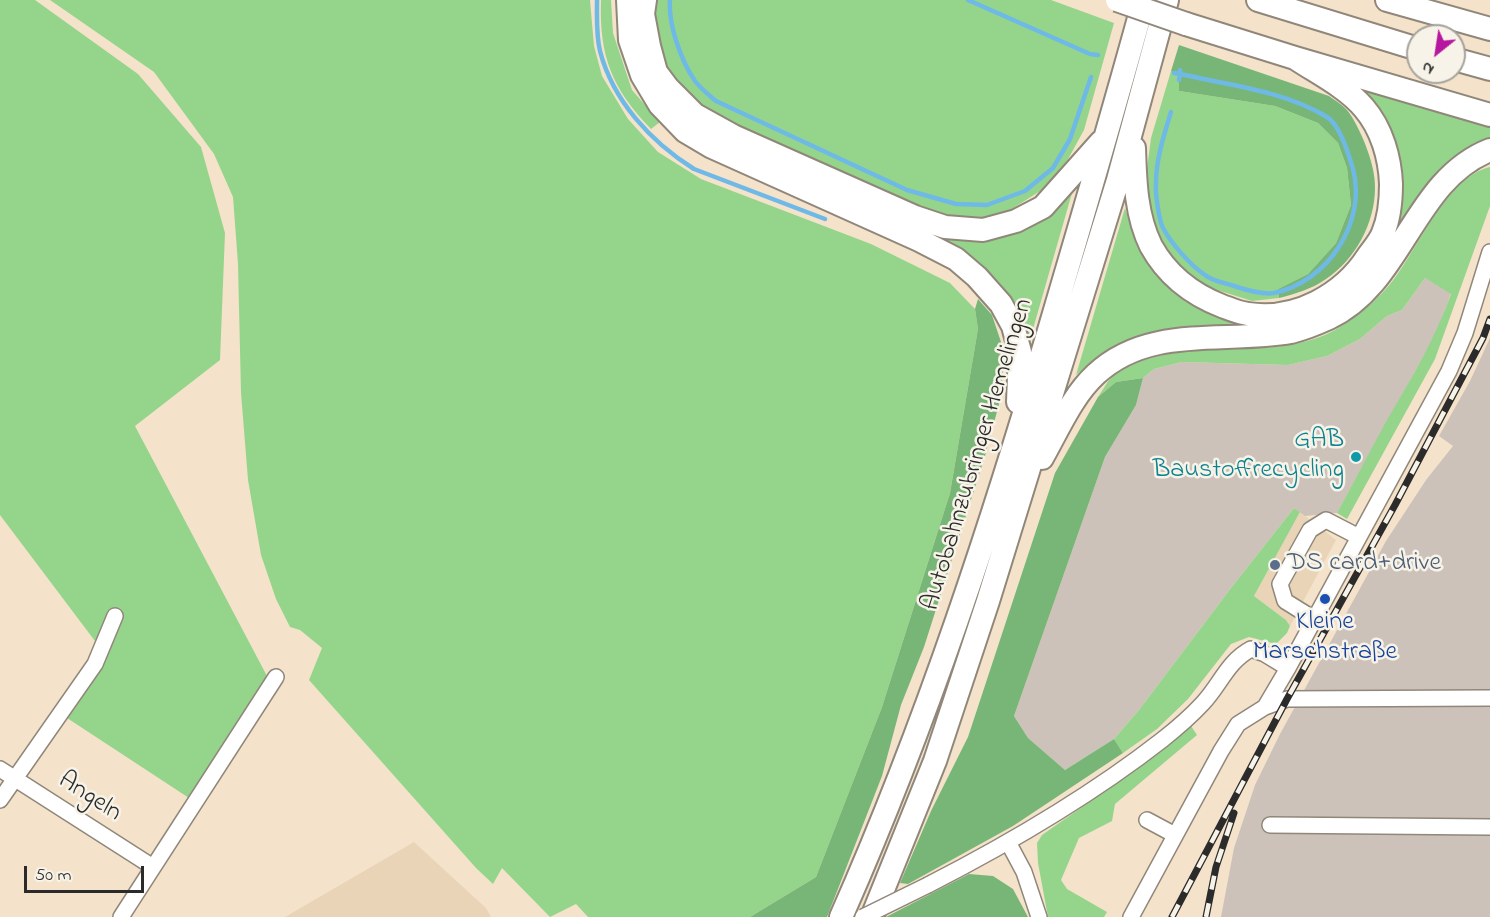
<!DOCTYPE html>
<html>
<head>
<meta charset="utf-8">
<style>
	body { margin:0 }
	#map { position:relative; width:1490px; height:917px; overflow:hidden; background:#f4e3ca; font-family:"Indie Flower",sans-serif }
	canvas { display:block }
	.north { position:absolute; left:1406px; top:24px; width:60px; height:60px; box-sizing:border-box; background:#f7f3e8; border:2px solid #a5a39c; border-radius:50%; rotate:210deg; font-size:16px; font-weight:700; line-height:24px; text-align:center; color:#2b2b2b }
	.north::after { content:''; display:block; margin:auto; width:21px; height:27px; background:#b5179e; clip-path:polygon(50% 0,100% 100%,50% 72%,0 100%) }
	.scale { position:absolute; left:24px; top:866px; width:120px; height:27px; box-sizing:border-box; border:3px solid #2b2b2b; border-top:0; padding-left:8px; font-size:18px; line-height:21px; white-space:nowrap; color:#2b2b2b; -webkit-text-stroke:4px #f7f3e8; paint-order:stroke }
</style>
</head>
<body>
<div id="map">
<canvas width="1490" height="917"></canvas>
<div class="north">N</div>
<div class="scale">50 m</div>
</div>
<script>
const ctx = document.querySelector('canvas').getContext('2d');
ctx.lineJoin = 'round';
function fill(path, color) { ctx.fillStyle = color; ctx.fill(path, 'evenodd'); }
function strokePath(path, color, width, dash) { ctx.strokeStyle = color; ctx.lineWidth = width; ctx.lineCap = dash ? 'butt' : 'round'; ctx.setLineDash(dash || []); ctx.stroke(path); }
function drawText(font, color, halo, rows, align = 'center') {
  ctx.font = font + ' "Indie Flower",sans-serif'; ctx.lineWidth = 5; ctx.setLineDash([]); ctx.textBaseline = 'middle'; ctx.strokeStyle = halo; ctx.fillStyle = color; for (const [text, x, y, turn = 0] of rows) {
    ctx.save(); ctx.translate(x, y); ctx.rotate((+turn || 0) * Math.PI / 180); ctx.textAlign = isNaN(turn) ? turn : align; if (halo) ctx.strokeText(text, 0, 0); ctx.fillText(text, 0, 0); ctx.restore();
  }
}
const built = new Path2D(`
	M1300,512L1336,540L1290,626L1286,620L1254,596Z
	M414,842L486,908L491,917H285Z`);
const industrial = new Path2D(`
	M1425,278L1451,293L1438,330L1337,513L1305,516L1294,508L1231,588L1139,710L1114,739L1065,770L1028,738L1014,716L1105,457L1136,405L1143,378L1154,369L1182,362L1288,365L1327,356L1360,339L1387,316L1402,310Z
	M1490,338V917H1221L1234,848L1255,785L1280,734L1386,541L1426,480L1453,446L1439,436L1470,381Z`);
const green = new Path2D(`
	M0,0H35L138,74L201,147L225,233L220,360L135,426L267,676L189,798L64,716L104,653L0,515Z
	M50,0H590L594,46L602,76L628,119L658,152L701,179L871,244L950,283L975,309L978,329L950,493L882,707L816,877L750,917H588L576,904L550,917L502,868L493,884L476,868L309,680L322,648L300,630L290,627L276,599L261,555L248,480L241,393L238,264L233,197L214,154L154,72Z
	M601,0H611L613,33L632,90L660,122L651,129C612,89 599,56 601,0Z
	M656,0H1051L1114,23L1084,130L1067,161L1045,188L1007,212L972,220L946,217L911,206L741,129L704,108L685,92L663,60L654,16Z
	M1171,71L1179,77V91L1275,106L1318,123L1338,143L1347,168L1351,205L1336,243L1308,274L1278,289L1279,298L1252,301L1195,283L1174,264L1154,232L1145,184L1151,138Z
	M1355,85L1490,124V139C1442,154 1421,192 1395,232L1398,200Z
	M1490,167V206L1435,359L1347,519L1337,513C1354,482 1370,451 1387,420C1412,377 1434,341 1451,294L1425,278L1402,310L1387,316L1360,339L1327,356L1288,365L1182,362L1154,369L1143,378L1116,382L1098,397C1103,390 1108,380 1114,374C1118,371 1125,368 1130,366C1194,335 1272,364 1335,330C1356,318 1379,299 1394,279C1418,248 1448,176 1490,167Z
	M1072,193L1027,350L927,232L951,236Z
	M1125,208C1144,270 1175,308 1240,321V326C1169,325 1131,326 1076,375Z
	M1294,508L1300,512L1254,596L1286,620L1290,626L1287,633L1276,644L1249,637L1231,644L1188,699L1157,729L1123,753L1114,739L1139,710L1231,588Z
	M1191,726L1197,735L1115,804L1112,821L1079,838L1061,880L1067,889L1107,912L1104,917H1048L1038,863L1037,843L1042,835L1145,763Z`);
const forest = new Path2D(`
	M1179,45L1329,96C1336,101 1346,107 1350,114C1362,132 1376,167 1375,188C1375,223 1355,260 1326,279C1312,289 1295,294 1279,298L1278,289L1308,274L1336,243L1351,205L1347,168L1338,143L1318,123L1275,106L1179,91V77L1171,71Z
	M978,299L992,315L1003,348L1002,393L985,456L924,647L901,705L882,776L827,917H750L816,877L882,707L950,493L978,329L975,309Z
	M1143,378L1136,405L1105,457L1014,716L1028,738L1065,770L1114,739L1123,753L1013,826L908,884L900,883L931,811L968,737L1055,473L1098,397L1116,382Z
	M969,874L993,876L1013,889L1028,917H886Z`);
const stream = new Path2D(`
	M597,0C597,17 596,35 600,51C613,101 651,142 694,169L825,219
	M670,0C668,24 681,61 695,81C701,89 709,95 716,101L907,190L956,204L987,205L1025,191L1053,168L1070,139L1091,77
	M968,0L1090,54L1098,55
	M1174,73L1180,74V70
	M1171,112C1164,135 1156,159 1156,183C1155,193 1159,220 1163,228C1171,243 1190,265 1205,275C1212,281 1225,283 1234,286C1246,290 1262,295 1274,293C1328,282 1367,222 1353,169C1349,155 1340,125 1327,117C1284,91 1229,85 1180,74L1179,80`);
const minor = new Path2D(`
	M1314,619L1285,601L1280,584L1310,530L1326,520L1359,537
	M1265,707L1287,699L1490,698
	M0,769L153,867
	M0,800L95,664L115,616
	M1147,820L1175,835
	M1270,825L1490,827
	M1008,842L1024,872L1039,917
	M928,885C1010,843 1089,797 1162,740C1176,729 1191,716 1203,703C1220,685 1228,661 1251,649L1265,654L1288,668
	M121,917L276,677
	M1131,917L1221,751L1238,724L1265,707L1288,668L1449,371L1465,333L1490,252`);
const highway = new Path2D(`
	M628,0L630,40L642,75L660,105L685,131L712,147L919,240L956,259L977,277L1001,304L1013,326L1020,352L1018,402
	M645,0L643,14L649,46L656,72L668,88L695,115L733,136L915,217L945,227L983,230L1016,221L1043,207L1101,142
	M1258,0L1418,49
	M1387,0L1490,29
	M1186,24L1295,58L1490,115
	M1454,59L1490,69
	M1134,148C1135,181 1136,216 1151,246C1167,275 1191,294 1222,306C1230,309 1239,313 1248,314C1296,321 1343,295 1368,256C1373,249 1380,241 1383,233C1389,219 1391,200 1391,184C1390,158 1382,129 1364,108C1346,87 1319,74 1295,58
	M1042,458C1058,430 1072,396 1096,374C1150,324 1225,344 1291,332C1303,329 1318,323 1329,318C1403,283 1413,180 1490,150
	M841,917C927,723 993,521 1053,317C1084,212 1115,106 1144,0
	M872,917L935,761L988,601L1118,180L1167,0`);
const rail = new Path2D(`
	M1172,917L1287,699L1395,505L1483,338L1490,319
	M1206,917L1216,867L1234,813`);
const minorBridge = new Path2D(`
	M863,917L928,885`);
const highwayBridge = new Path2D(`
	M1117,0L1186,24`);
const markers = [
	[1356,457,6,"#0f9aa8"],
	[1275,565,6,"#5c6f8a"],
	[1325,599,6,"#1a4fb4"]
];
const cultureNames = [
	["GAB",1344,442],
	["Baustoffrecycling",1344,472]
];
const streetNames = [
	["Autobahnzubringer Hemelingen",979,455,-73],
	["Angeln",89,798,33]
];
const serviceNames = [
	["DS card+drive",1287,565]
];
const transitNames = [
	["Kleine",1325,624],
	["Marschstraße",1325,654]
];
fill(built, '#e9d4b8');
fill(industrial, '#ccc2b9');
fill(green, '#95d58b');
fill(forest, '#78b677');
strokePath(stream, '#6fb9e7', 4.5);
strokePath(minor, '#90877a', 18);
strokePath(highway, '#90877a', 26);
strokePath(minor, '#fff', 15);
strokePath(highway, '#fff', 22);
strokePath(rail, '#2b2b2b', 7);
strokePath(rail, '#f7f3e8', 4.5, [14]);
strokePath(minorBridge, '#90877a', 18, []);
strokePath(highwayBridge, '#90877a', 26, []);
strokePath(minorBridge, '#fff', 15);
strokePath(highwayBridge, '#fff', 22);
for (const [x, y, r, color] of markers) { const dot = new Path2D(); dot.arc(x, y, r, 0, 2 * Math.PI); ctx.fillStyle = color; ctx.fill(dot); strokePath(dot, '#f7f3e8', 2); }
drawText('26px', '#0d838f', '#f7f3e8', cultureNames, 'right');
drawText('26px', '#2b2b2b', '#f7f3e8', streetNames);
drawText('26px', '#4e5e75', '#f7f3e8', serviceNames, 'left');
drawText('26px', '#164399', '#f7f3e8', transitNames);
</script>
</body>
</html>
